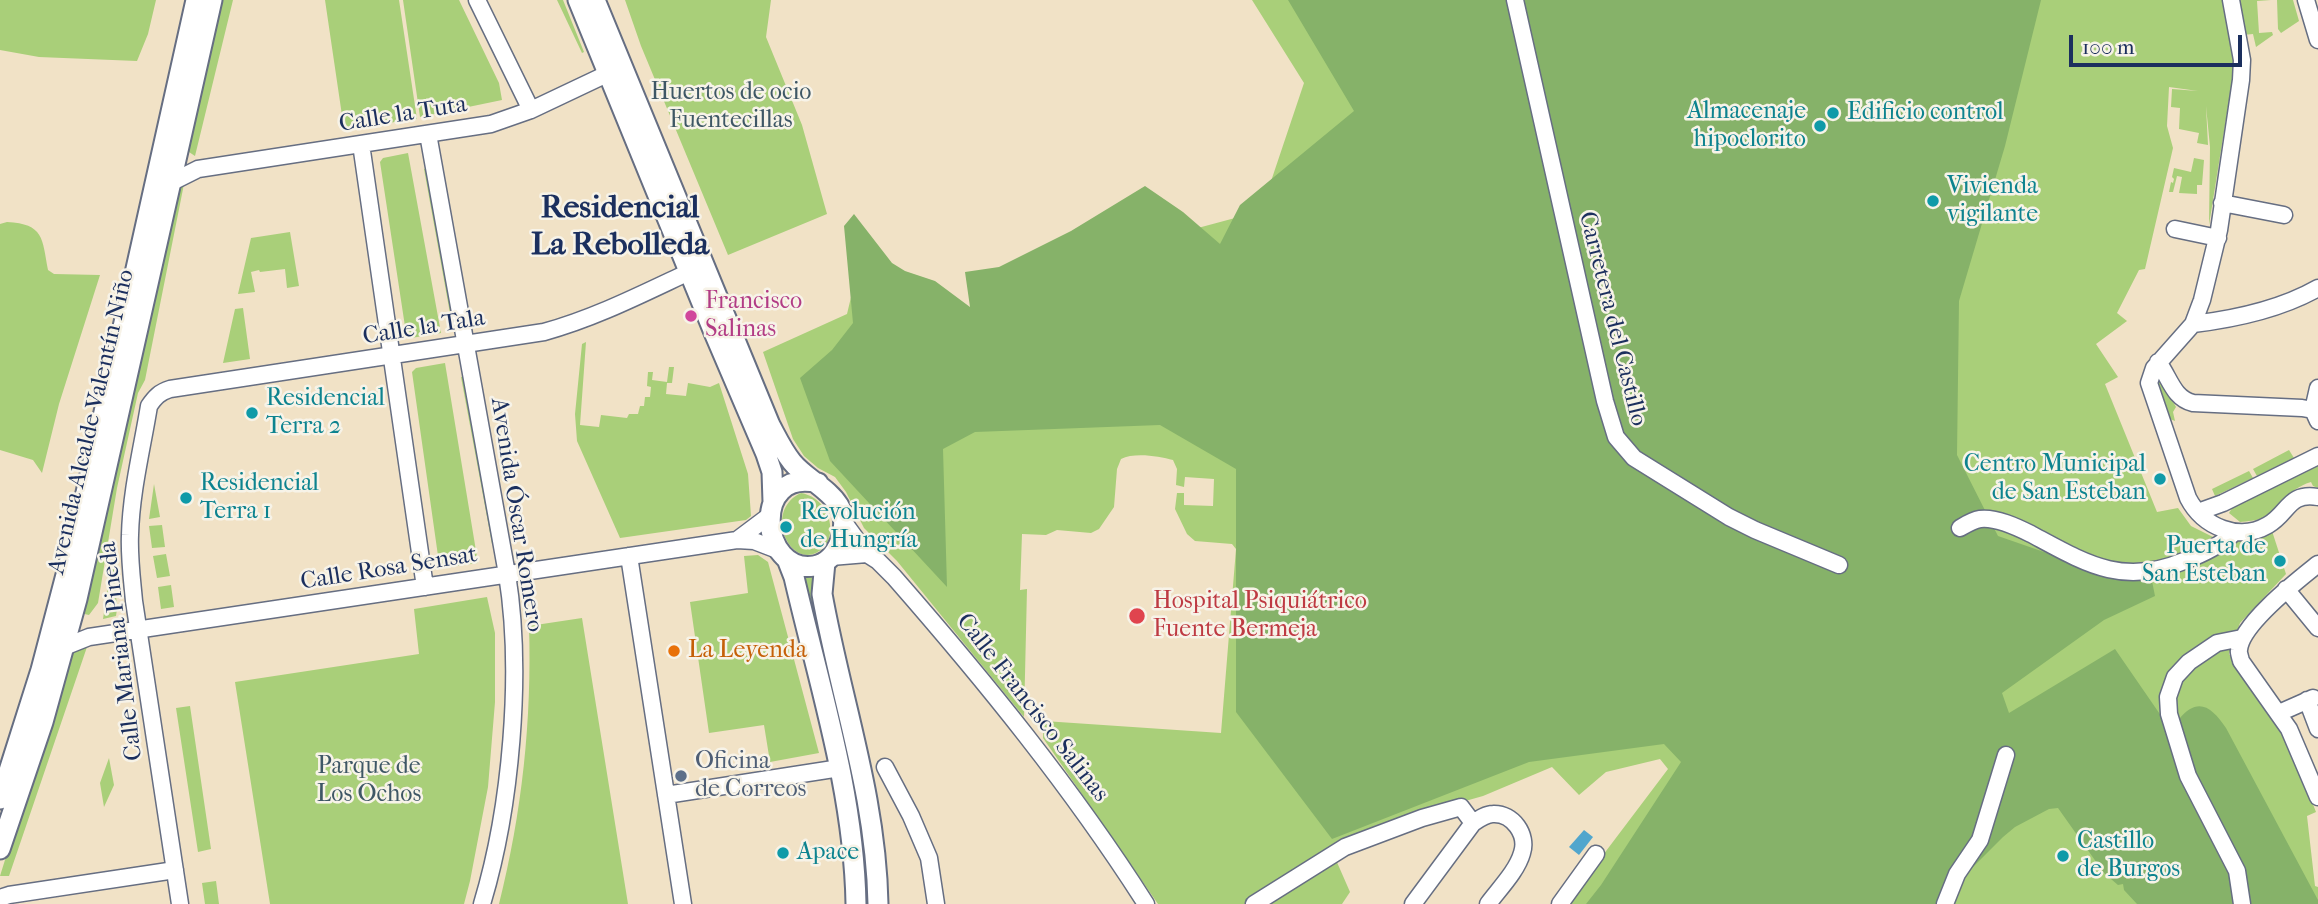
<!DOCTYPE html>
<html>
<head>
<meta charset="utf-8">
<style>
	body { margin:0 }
	#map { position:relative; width:2318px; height:904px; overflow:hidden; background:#f1e2c6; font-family:"IM FELL French Canon",serif }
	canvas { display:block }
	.scale { position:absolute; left:2069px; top:35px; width:173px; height:32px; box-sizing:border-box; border:4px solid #1b2f5e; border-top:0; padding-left:9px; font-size:21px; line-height:24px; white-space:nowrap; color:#1b2f5e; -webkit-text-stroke:5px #f7f3e8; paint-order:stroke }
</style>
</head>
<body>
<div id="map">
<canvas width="2318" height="904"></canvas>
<div class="scale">100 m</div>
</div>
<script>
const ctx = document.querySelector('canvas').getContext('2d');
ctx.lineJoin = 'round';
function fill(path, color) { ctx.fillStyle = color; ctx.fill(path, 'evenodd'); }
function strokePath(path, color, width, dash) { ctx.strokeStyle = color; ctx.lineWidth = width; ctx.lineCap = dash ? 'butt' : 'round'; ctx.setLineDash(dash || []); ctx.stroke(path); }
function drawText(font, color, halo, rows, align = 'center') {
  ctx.font = font + ' "IM FELL French Canon",serif'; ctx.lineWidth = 5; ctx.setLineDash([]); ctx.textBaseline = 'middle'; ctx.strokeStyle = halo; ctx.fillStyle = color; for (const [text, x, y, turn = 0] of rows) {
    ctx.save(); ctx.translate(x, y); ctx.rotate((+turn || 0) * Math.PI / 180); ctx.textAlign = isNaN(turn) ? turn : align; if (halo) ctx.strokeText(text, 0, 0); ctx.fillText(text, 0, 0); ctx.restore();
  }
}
const green = new Path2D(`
	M0,0H156L148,34L137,61L39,57L0,50Z
	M219,0H233L195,156L186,150Z
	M325,0H399L417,119L344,129Z
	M403,0H459L499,83L502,100L420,117Z
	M557,0H563L584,52L582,53Z
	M625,0H771L766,37L802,125L827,214L728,255L641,46Z
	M1252,0H2226L2234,69L2209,225L2210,147L2206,106L2208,145L2197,143L2199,133L2179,129L2180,108L2171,107L2172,89L2198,91L2169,87L2167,126L2173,148L2145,269L2139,270L2117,313L2127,321L2096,344L2118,377L2105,384L2157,512L2178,508L2191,526L2213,537L2249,540L2272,531L2286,574L2240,623L2229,654L2284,731L2316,812L2307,816L2315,886L2318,887V904H1566L1668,769L1660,759L1606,772L1579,795L1552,767L1483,796L1412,816L1249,904H1158L1043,738L1044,721L1221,733L1236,549L1232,544L1195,541L1187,534L1175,509L1177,493H1184V505L1213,506L1214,479L1185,477L1184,487L1176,485L1177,469L1173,460C1159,456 1134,452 1121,459L1117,469L1114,507L1099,529L1091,533L1057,530L1046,535L1022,534L1020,590L1027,589L1024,717L897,561L864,528L846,492L835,477L818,468L804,456L793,439L763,352L847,314L857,272L972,341L1131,246L1261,211L1304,83Z
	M2236,0H2271L2257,1L2259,33L2272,32L2273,35L2256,47L2253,34L2243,35Z
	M2277,0H2293L2299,21L2281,33L2278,29Z
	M408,153L441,333L411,338L406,333L380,162L383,158Z
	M2194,158L2204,160L2202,185H2197V194L2179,193L2182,177L2177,176L2173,192H2169L2171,182L2173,183L2174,179L2172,177L2174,168L2191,172Z
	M428,168L455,318L451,319L424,169Z
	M184,184L145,380L138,393L117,488L98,603L89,615L80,613L176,185Z
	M7,222C44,224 42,238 48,270L54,274L100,275L59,404L42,473L33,460L0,450V224Z
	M290,232L299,286L287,288L285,269L260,272L259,270L251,272L255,292L238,294L251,238Z
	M243,308L250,359L223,363L235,309Z
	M586,342L580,425L599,427L601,415L627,418L629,414H638L640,406H644L645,397H650L651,387L647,386L648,372H653L652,380L667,382L669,367H674L672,383H667L666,394L686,396L688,383L710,387L719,383L748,474L751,516L746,520L620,538L577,441L575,414L582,344Z
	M445,363L478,563L443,568L439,563L412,372L416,368Z
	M465,376L495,543L492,544L461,377Z
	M2158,379H2160L2176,407L2173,412L2175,421L2170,419L2157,381Z
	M2289,450L2294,458L2257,476L2253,469Z
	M2318,464V488L2313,486L2311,482C2285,490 2282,508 2262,518C2256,521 2248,521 2240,522L2229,513L2234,505Z
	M2249,471L2253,478L2215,496L2212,489Z
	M154,484L160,517L149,519Z
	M801,493C832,498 841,542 816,553C788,566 764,510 801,493Z
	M162,525L165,547L152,548L149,526Z
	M166,554L170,576L157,578L153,556Z
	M758,555L768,562L819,753L770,762L764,725L709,733L690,602L748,593L744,556Z
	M114,566L117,609L116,616L103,619L111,567Z
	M816,576L864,809L872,904H862L799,577Z
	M171,585L174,607L161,609L158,587Z
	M487,597L495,633V702L488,787L470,881L464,904H270L235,682L419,654L414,609Z
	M582,618L628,904H499C522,813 532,720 529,626Z
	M88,644L9,876H0L69,654L77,647Z
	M190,706L211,849L198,852L176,708Z
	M109,758L114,785L104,807L100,783Z
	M1336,860L1350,892L1342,904H1268Z
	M216,881L219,904H205L202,883Z`);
const forest = new Path2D(`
	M1288,0H2041L2005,146L1959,301L1957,455L1998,536L2113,576H2151L2155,596L2104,620L2002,693L2009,713L2115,649L2166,723L2180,731L2179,719C2198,696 2212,707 2226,728L2318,900V904H2137L2124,890L2123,884L2118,885L2104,873L2058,808L2049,809L2015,827L2003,837L1966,874L1953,904H1586L1601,885L1681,762L1664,744L1529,762L1332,839L1236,712V469L1160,425L975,432L943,449L947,587L830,461L800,378L832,350L853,323L844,226L854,214L892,263L905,271L935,281L970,307L965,272L999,267L1071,231L1145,186L1183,212L1220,244L1240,205L1354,111Z`);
const water = new Path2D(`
	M1584,830L1593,837L1579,855L1569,847Z`);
const minor = new Path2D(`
	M477,0L531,110
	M1515,0L1605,401L1616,437L1634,458L1729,517L1755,530L1839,565
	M2231,0L2242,60L2241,80L2219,230L2202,300L2193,324L2154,368L2149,383L2188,498C2203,527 2239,542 2268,525C2289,513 2288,492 2318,497
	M2306,0L2318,40
	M428,134L507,574C523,673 511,808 482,904
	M361,144L425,587
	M170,183L198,169L491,124L531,110L607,74
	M2222,203L2284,215
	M2175,229L2218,238
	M2193,324C2235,319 2281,309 2318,288
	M2158,362C2170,378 2173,398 2193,403L2302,408L2313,410L2318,421
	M2313,410L2318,388
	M2198,512L2223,503L2318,456
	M843,521L867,554L878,561L894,577C985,681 1072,788 1146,904
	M1960,528C1965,525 1973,520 1980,519C1996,517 2017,527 2031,534C2085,563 2122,587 2184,561C2203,554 2220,546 2235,532
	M737,540L769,516
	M629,556L683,904
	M831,557L867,554
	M2318,564C2298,580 2241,624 2239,650C2238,651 2241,660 2241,661L2289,729L2318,797
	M2286,589L2318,628
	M64,647L89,637L737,540L754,541L780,551
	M2307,700L2318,729
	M2279,713L2313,698
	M885,767L911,816L929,858L936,904
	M666,795L840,768
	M0,898L9,895L175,870
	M180,904L134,601C132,579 129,557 130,535C131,492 142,449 149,406C155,397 160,392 170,389L544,332C595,318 642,294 689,272
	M1254,904L1345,847L1422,818L1461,807L1473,823
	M1413,904L1473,823C1479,819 1486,814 1493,814C1513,813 1528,835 1522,853C1517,871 1499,889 1488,904
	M1560,904L1596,854
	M1945,904L1957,874L1980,840L2006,755
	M2242,904L2237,871L2188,776L2169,714L2168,697L2175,677L2189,662L2217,643L2242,638`);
const major = new Path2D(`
	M578,0L715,335L766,454L772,472L773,502
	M595,0L770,425C777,438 783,451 792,462C812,487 857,497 840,542C835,554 827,564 814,566C760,575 750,467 818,483
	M787,559L794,577C819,685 854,792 856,904
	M825,562L822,594C841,700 876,795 878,904
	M0,799L41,670L77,533L196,0
	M0,849L43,722L77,599L212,0`);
const markers = [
	[1833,113,7,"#0f9aa8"],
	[1820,126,7,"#0f9aa8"],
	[1933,201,7,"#0f9aa8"],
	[691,316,7,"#d1479c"],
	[252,413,7,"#0f9aa8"],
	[2160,479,7,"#0f9aa8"],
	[186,498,7,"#0f9aa8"],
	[786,527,7,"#0f9aa8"],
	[2280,561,7,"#0f9aa8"],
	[1137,616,9,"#e0444e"],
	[674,651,7,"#e8710a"],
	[681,776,7,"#5c6f8a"],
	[783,853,7,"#0f9aa8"],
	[2063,856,7,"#0f9aa8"]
];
const parkNames = [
	["Huertos de ocio",731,93],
	["Fuentecillas",731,121],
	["Parque de",369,767],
	["Los Ochos",369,795]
];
const cultureNames = [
	["Almacenaje",1806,112,"right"],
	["hipoclorito",1806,140,"right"],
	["Edificio control",1847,113],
	["Vivienda",1947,187],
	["vigilante",1947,215],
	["Residencial",266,399],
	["Terra 2",266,427],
	["Centro Municipal",2146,465,"right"],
	["de San Esteban",2146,493,"right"],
	["Residencial",200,484],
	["Terra 1",200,512],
	["Revolución",800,513],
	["de Hungría",800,541],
	["Puerta de",2266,547,"right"],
	["San Esteban",2266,575,"right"],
	["Castillo",2077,842],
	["de Burgos",2077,870],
	["Apace",797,853]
];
const streetNames = [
	["Calle la Tuta",403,115,-9],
	["Carretera del Castillo",1612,319,76],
	["Calle la Tala",424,328,-9],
	["Avenida Alcalde Valentín Niño",92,422,-77],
	["Avenida Óscar Romero",516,515,81],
	["Calle Rosa Sensat",389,569,-9],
	["Calle Mariana Pineda",122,651,-97],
	["Calle Francisco Salinas",1032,708,52]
];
const hotelNames = [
	["Francisco",705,302],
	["Salinas",705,330]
];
const healthNames = [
	["Hospital Psiquiátrico",1153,602],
	["Fuente Bermeja",1153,630]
];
const foodNames = [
	["La Leyenda",688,651]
];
const serviceNames = [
	["Oficina",695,762],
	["de Correos",695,790]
];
const districtNames = [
	["Residencial",620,209],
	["La Rebolleda",620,246]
];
fill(green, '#a9cf79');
fill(forest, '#86b269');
fill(water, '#51a6cd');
strokePath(minor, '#666e82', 19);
strokePath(major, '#666e82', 23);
strokePath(minor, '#fff', 16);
strokePath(major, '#fff', 19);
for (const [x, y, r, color] of markers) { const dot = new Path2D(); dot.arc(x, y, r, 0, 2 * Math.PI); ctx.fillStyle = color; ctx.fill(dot); strokePath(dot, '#f7f3e8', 2.5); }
drawText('24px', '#3e5765', '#f7f3e8', parkNames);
drawText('24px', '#0d838f', '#f7f3e8', cultureNames, 'left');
drawText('24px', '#1b2f5e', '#f7f3e8', streetNames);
drawText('24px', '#b23c85', '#f7f3e8', hotelNames, 'left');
drawText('24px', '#be3a42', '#f7f3e8', healthNames, 'left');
drawText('24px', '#c56008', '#f7f3e8', foodNames, 'left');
drawText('24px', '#4e5e75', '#f7f3e8', serviceNames, 'left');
drawText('bold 32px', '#1b2f5e', '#f7f3e8', districtNames);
</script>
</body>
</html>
